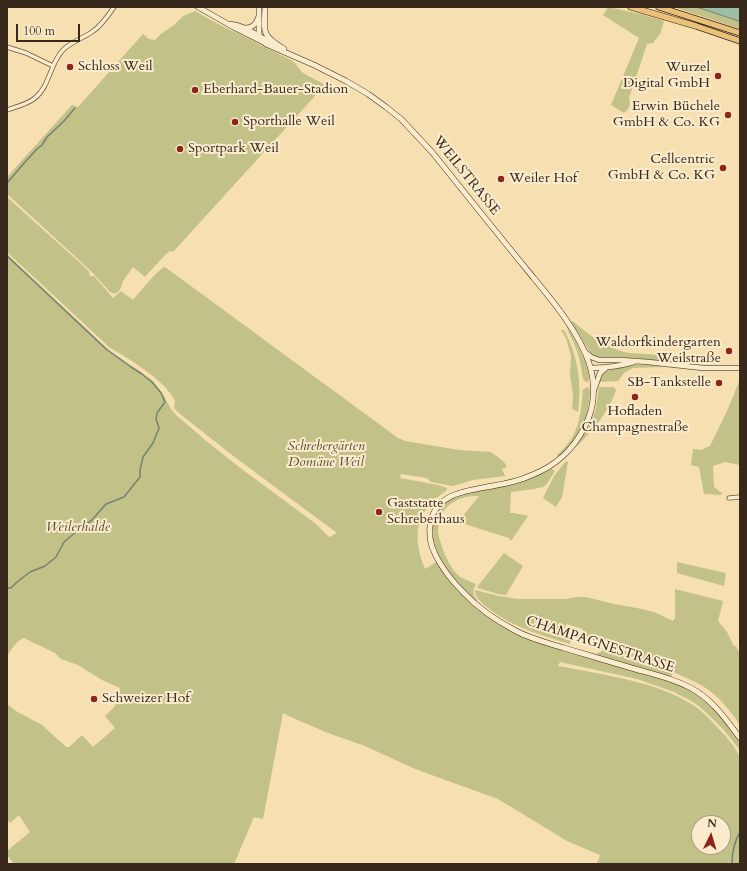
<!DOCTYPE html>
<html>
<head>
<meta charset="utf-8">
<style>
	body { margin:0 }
	#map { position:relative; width:747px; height:871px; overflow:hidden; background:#f6e0b1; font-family:Cardo,serif }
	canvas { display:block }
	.frame { position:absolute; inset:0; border:8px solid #38291c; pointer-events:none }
	.north { position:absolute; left:691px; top:815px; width:40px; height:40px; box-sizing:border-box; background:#f9ebcc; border:1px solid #ac9d86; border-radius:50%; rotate:5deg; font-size:11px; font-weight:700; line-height:16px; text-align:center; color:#38291c }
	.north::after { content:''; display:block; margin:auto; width:14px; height:18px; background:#8f2418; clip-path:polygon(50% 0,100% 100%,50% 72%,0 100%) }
	.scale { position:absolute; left:16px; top:24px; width:64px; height:18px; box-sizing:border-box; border:2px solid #38291c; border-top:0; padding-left:5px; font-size:12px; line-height:14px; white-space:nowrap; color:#38291c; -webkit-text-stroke:3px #f9ebcc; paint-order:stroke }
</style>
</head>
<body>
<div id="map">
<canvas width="747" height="871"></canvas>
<div class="frame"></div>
<div class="north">N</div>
<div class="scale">100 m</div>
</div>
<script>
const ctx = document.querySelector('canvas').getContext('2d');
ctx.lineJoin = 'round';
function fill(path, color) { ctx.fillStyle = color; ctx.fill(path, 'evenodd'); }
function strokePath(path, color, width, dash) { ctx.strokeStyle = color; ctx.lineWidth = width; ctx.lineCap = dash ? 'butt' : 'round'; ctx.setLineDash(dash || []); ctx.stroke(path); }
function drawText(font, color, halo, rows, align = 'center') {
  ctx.font = font + ' Cardo,serif'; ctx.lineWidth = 4; ctx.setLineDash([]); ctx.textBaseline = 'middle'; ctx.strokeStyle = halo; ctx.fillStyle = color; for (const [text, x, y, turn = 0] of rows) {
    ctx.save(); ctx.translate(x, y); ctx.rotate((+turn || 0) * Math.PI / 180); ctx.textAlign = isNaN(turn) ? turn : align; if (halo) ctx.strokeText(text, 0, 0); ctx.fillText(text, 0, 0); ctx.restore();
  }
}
const green = new Path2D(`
	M608,7L640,14L664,21L660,34L653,43L647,44L629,98C631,105 629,109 624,113L611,105L639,38L603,15Z
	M674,7H697L740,21V29Z
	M195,11L216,23L291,60C296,63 298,68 302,72C309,77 317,80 325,85L173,252L170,251L166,254L145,277L133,267C130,272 126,276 123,281C121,287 119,297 110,292L91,271L7,194V177L72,105L78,107L143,34L149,39L155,40L161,34L174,25L183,16Z
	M7,197L89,271L90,276H94L113,298L121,291L133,300C140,292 157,270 165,267L398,438L405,441L459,450L491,452L504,462L507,467L502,469L505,476L473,480L453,486L431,482L427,478L401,474L400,478L438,485L447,488V490C440,495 433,500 428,507C412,525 417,549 425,569L436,562L451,583L471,603L509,630L611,664L673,683L683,687L697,695L709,704L726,724L740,742V750L722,728L700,707L693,702L674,692L637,679L560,662L558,666L565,667C608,676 655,681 693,705C702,711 709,718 716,726C725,735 734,745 740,757L739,762L740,763V864H597L600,855L567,841L498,799L415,769L365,746L328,733L293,718L283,713L263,819L254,817L234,864H14L7,855V851L30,832L19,815L10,823L7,820V704L16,711L42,725L66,747H69L82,735L93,747L115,728L105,716L115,706L120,688L102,680L78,665L61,659L55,653L24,638C16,641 12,649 7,656V254L110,351L153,381L163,394L171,409L176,415L210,444L239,467L316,524L329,537L337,533L232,455L180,414L174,408L175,401C166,381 129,359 109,347L7,252ZM699,823H723V847H699Z
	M573,321C587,334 609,350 629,353C639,354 650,354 660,355L664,357L663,359L660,361L634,358L597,357L591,354L571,322Z
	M566,327C574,335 588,365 589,377C589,379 588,381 588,383C583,381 583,378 582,373C580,356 574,342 566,327Z
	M561,330H564C578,356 582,383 578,412L572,409L573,396L570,374L571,356L566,338Z
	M636,365H652L663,367L633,368L624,373L618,381L599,382C600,376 603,372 609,369Z
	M740,379V465L725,462L713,466L714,487L720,492H722L721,495L704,494L699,467L691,465L693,449L701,450L710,446L728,409Z
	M589,387V390H590C589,419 579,437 559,457L557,455C580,435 580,418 583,390L585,388Z
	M599,387H614L616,390L615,393C607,414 593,430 577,446L576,445L587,430L592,420L596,408Z
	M566,461L568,462L562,497L556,507L543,498L554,476Z
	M551,468L555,471L547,484L543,487L534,489L511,492L510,513H514L528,516L511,541L509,538L458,522L479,496C462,495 448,502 440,516C440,522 438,526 438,532C440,544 448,565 457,574C461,579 470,581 476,584C472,590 473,595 477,600L476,602C449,578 405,523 455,497C467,491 481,491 494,488C514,484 533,478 551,468Z
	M504,553L523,566L506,595L498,594L478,588L477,587Z
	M677,562L726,573L724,586L677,573Z
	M675,589L723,601L718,621L727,632L734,646H736L740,654V725C730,710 717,694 701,685C692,680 682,676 673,672L671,678L597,656V653L603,651L602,646L581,639L583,629L566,624L563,633L571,637L570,644C541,635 511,627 487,607C481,602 475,598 475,590L499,596L518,599H566L576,597H586L614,604L637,608L654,612L673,621L675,618Z`);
const water = new Path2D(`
	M697,7H740V21Z`);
const stream = new Path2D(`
	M7,183L25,162L37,149L42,145L47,137L64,121L75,108
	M7,256L106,349L131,367L142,374L152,382L161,393L165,402L157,413L156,419L159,428L153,443L143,457L140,470V477L124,497L106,504L91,521L84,525L64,542L56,557L45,566L30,572L17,582L11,588H7
	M732,864C732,852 734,842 740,832`);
const minor = new Path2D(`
	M7,47L26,53L53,66
	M7,110C16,107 28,104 35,98C50,86 50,63 63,50C71,42 83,38 92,32C101,26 108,16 114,7
	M729,498L740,497`);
const tertiary = new Path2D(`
	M198,7L235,28L265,43
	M229,24C246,25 259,37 274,44
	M245,28C252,28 256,25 258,18
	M585,352L591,357L599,360H620L648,362L703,368H740
	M591,368C605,368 620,366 634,362
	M594,390L600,373L606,368`);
const secondary = new Path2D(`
	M259,7V36L266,44L314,65L346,81L368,94L386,107L401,119L432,152C464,192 496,232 528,271C550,298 578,330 589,363C596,384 595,407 585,426C574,449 555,466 532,475C519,481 505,484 492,486C468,491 439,492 431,520C428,533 430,545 436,556C443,570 453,582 464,593C479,609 497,621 516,631C531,639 548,643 564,648C588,655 611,662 635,669C656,675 678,680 696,691C715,703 727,721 740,738
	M265,7C264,32 261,35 284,49`);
const trunk = new Path2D(`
	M631,7L696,26L740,41
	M659,7L740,33`);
const markers = [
	[70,67,4,"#8f2418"],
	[718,76,4,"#8f2418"],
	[195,90,4,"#8f2418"],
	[728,115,4,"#8f2418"],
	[235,122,4,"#8f2418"],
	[180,149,4,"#8f2418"],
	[723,168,4,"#8f2418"],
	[501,179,4,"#8f2418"],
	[729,351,4,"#8f2418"],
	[719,383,4,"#8f2418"],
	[635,397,4,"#8f2418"],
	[379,512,4,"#8f2418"],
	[94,699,4,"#8f2418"]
];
const poiNames = [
	["Schloss Weil",78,67],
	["Wurzel",710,68,"right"],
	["Digital GmbH",710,84,"right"],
	["Eberhard-Bauer-Stadion",203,90],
	["Erwin Büchele",720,107,"right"],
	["GmbH & Co. KG",720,123,"right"],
	["Sporthalle Weil",243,122],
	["Sportpark Weil",188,149],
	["Cellcentric",715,160,"right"],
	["GmbH & Co. KG",715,176,"right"],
	["Weiler Hof",509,179],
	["Waldorfkindergarten",721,343,"right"],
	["Weilstraße",721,359,"right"],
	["SB-Tankstelle",711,383,"right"],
	["Hofladen",635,412,"center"],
	["Champagnestraße",635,428,"center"],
	["Gaststatte",387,504],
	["Schreberhaus",387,520],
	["Schweizer Hof",102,699]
];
const streetNames = [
	["WEILSTRASSE",466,176,51],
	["CHAMPAGNESTRASSE",600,645,18]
];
const parkNames = [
	["Schrebergärten",326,447],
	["Domäne Weil",326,463],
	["Weilerhalde",78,528]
];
fill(green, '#c1c188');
fill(water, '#9dbda9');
strokePath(water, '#758271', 1);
strokePath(stream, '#758271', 1.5);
strokePath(minor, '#685741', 5);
strokePath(tertiary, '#685741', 6);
strokePath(secondary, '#38291c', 6);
strokePath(trunk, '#38291c', 7);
strokePath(minor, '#f9ebcc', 3.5);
strokePath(tertiary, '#f9ebcc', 4.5);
strokePath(secondary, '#f9ebcc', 5);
strokePath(trunk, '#ebc078', 5.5);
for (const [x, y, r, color] of markers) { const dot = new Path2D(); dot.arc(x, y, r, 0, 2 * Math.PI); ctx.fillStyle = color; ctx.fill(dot); strokePath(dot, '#f9ebcc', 1.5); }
drawText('14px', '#38291c', '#f9ebcc', poiNames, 'left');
drawText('14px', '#38291c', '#f9ebcc', streetNames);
drawText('italic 14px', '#5a4f37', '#f9ebcc', parkNames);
</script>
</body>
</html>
